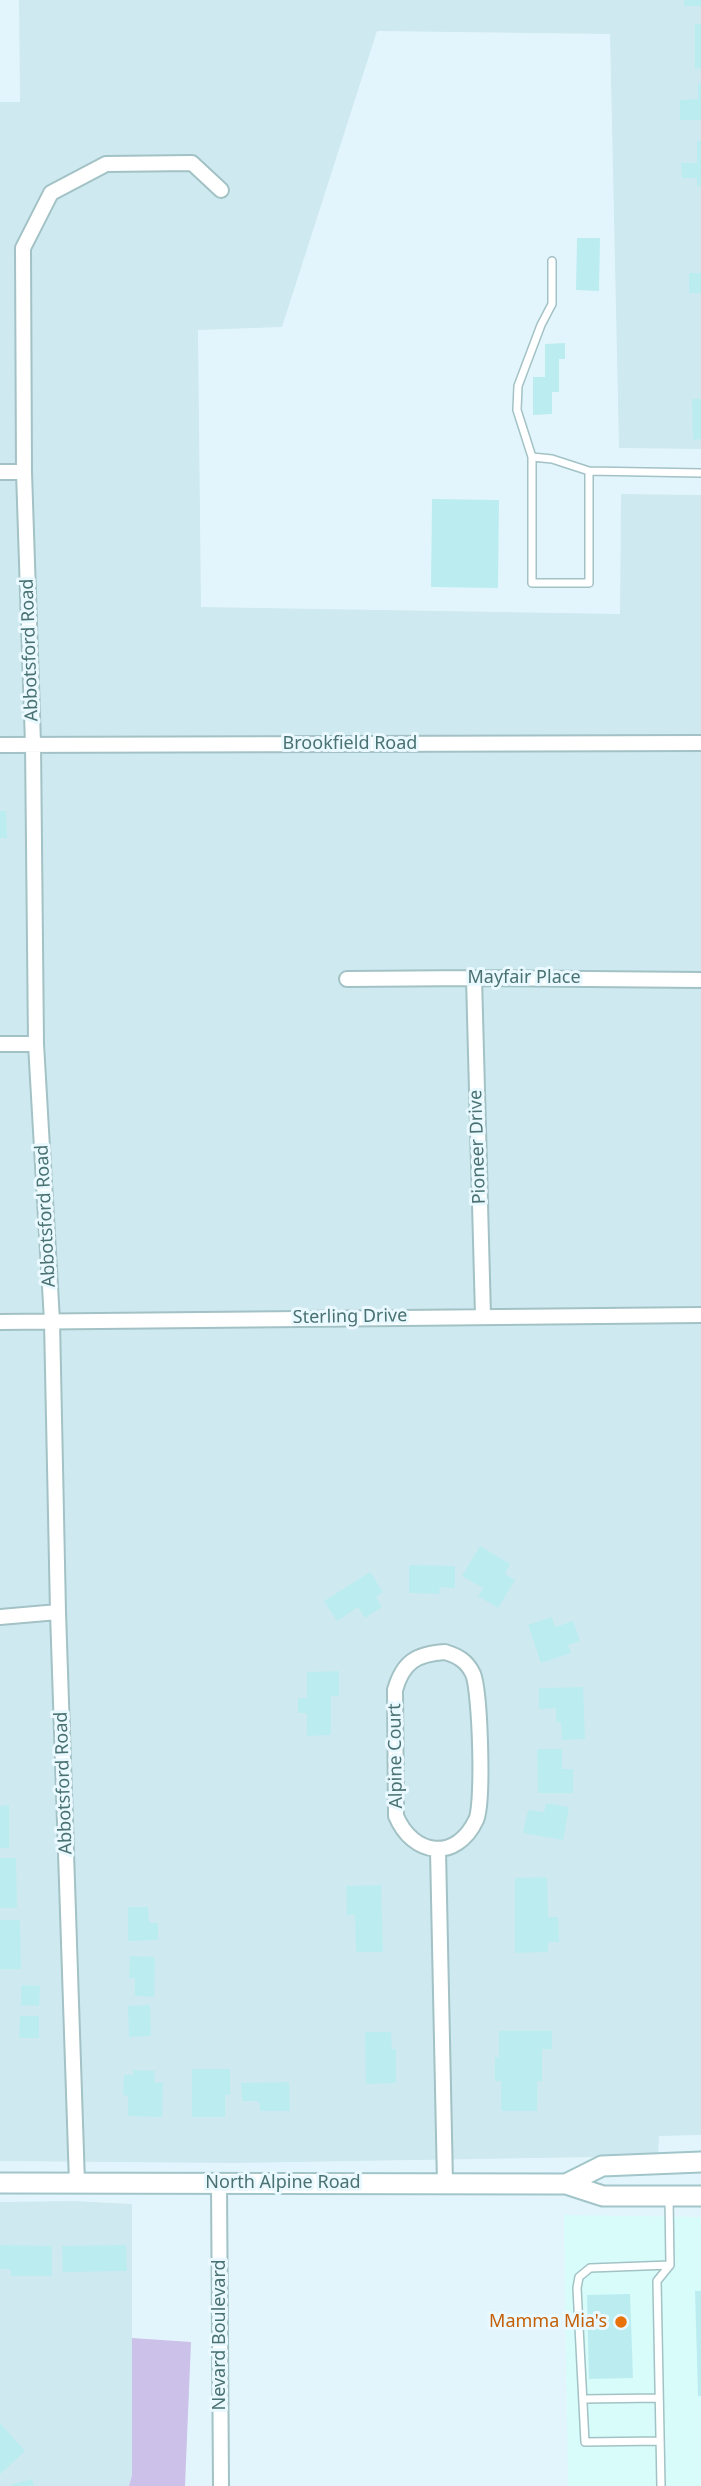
<!DOCTYPE html>
<html>
<head>
<meta charset="utf-8">
<style>
	body { margin:0 }
	canvas { display:block; background:#e3f5fc }
</style>
</head>
<body>
<canvas width="701" height="2486"></canvas>
<script>
const ctx = document.querySelector('canvas').getContext('2d');
ctx.lineJoin = 'round';
function fill(path, color) { ctx.fillStyle = color; ctx.fill(path, 'evenodd'); }
function strokePath(path, color, width, dash) { ctx.strokeStyle = color; ctx.lineWidth = width; ctx.lineCap = dash ? 'butt' : 'round'; ctx.setLineDash(dash || []); ctx.stroke(path); }
function drawText(font, color, halo, rows, align = 'center') {
  ctx.font = font + ' "Noto Sans",sans-serif'; ctx.lineWidth = 6; ctx.setLineDash([]); ctx.textBaseline = 'middle'; ctx.strokeStyle = halo; ctx.fillStyle = color; for (const [text, x, y, turn = 0] of rows) {
    ctx.save(); ctx.translate(x, y); ctx.rotate((+turn || 0) * Math.PI / 180); ctx.textAlign = isNaN(turn) ? turn : align; if (halo) ctx.strokeText(text, 0, 0); ctx.fillText(text, 0, 0); ctx.restore();
  }
}
const residential = new Path2D(`
	M19,0H701V449L619,448L610,34L377,31L282,327L198,330L201,607L620,614L621,494L701,495V2135L659,2136L658,2156L235,2163L0,2161V102H20Z
	M74,2201L132,2204V2475L129,2486H0V2202Z`);
const commercial = new Path2D(`
	M564,2215L701,2217V2486H568Z`);
const green = new Path2D(`
	M132,2338L191,2342L185,2486H129L132,2475Z`);
const building = new Path2D(`
	M684,0H701V6H684Z
	M695,24H701V68L695,69Z
	M698,84H701V120H680V100L698,99Z
	M697,141H701V186H697V178H682L681,163H697Z
	M577,238H600L599,291L576,290Z
	M689,273H701V293H689Z
	M565,343V359H559V392H552V414L533,415V377H545V344Z
	M692,399H701V439L693,440Z
	M432,499L499,500L498,588L431,587Z
	M0,811H6L7,838H0Z
	M480,1546L510,1564L505,1574L515,1580L498,1608L478,1596L483,1588L462,1576Z
	M409,1565L455,1566V1588L440,1587L439,1594L409,1593Z
	M370,1572L383,1592L376,1597L382,1607L365,1618L358,1607L337,1621L324,1601Z
	M552,1617L555,1627L573,1621L580,1641L568,1645L571,1653L541,1663L528,1625Z
	M339,1671V1696H331V1735L307,1736V1713H298V1698H307V1672Z
	M583,1687L585,1739L562,1740L561,1722H556V1708L539,1709V1688Z
	M537,1749H562V1769H573V1793H538Z
	M546,1803L569,1807L563,1840L523,1833L528,1810L544,1812Z
	M9,1805V1848H0V1806Z
	M0,1858H16L17,1908H0Z
	M547,1877L548,1917H558L559,1942H548V1952L515,1953V1878Z
	M381,1885L383,1952H356L355,1915H347L346,1886Z
	M128,1907H148L149,1923H158V1940L128,1941Z
	M0,1920H20L21,1969H0Z
	M130,1956L155,1957L154,1997L135,1996V1978H129Z
	M21,1985L40,1986L39,2006L21,2005Z
	M150,2005L151,2036L129,2037L128,2006Z
	M20,2016H39V2038H19Z
	M499,2031H552V2049H542V2081H537V2111H501V2081H495V2057H499Z
	M365,2032H391L392,2049H396V2083L366,2084Z
	M192,2069H230V2095H225V2117H192Z
	M133,2070L155,2071L154,2082L163,2083L162,2117L128,2116V2096L123,2095L124,2075H133Z
	M289,2082L290,2111H260L259,2101H242L241,2083Z
	M0,2245L52,2246V2276H11V2269H0Z
	M126,2245L127,2271L63,2272L62,2246Z
	M695,2291H701V2396H698Z
	M630,2294L633,2378L589,2379L587,2295Z
	M0,2423L25,2451L0,2474Z
	M32,2479L34,2486H10V2485Z`);
const service = new Path2D(`
	M532,457L517,410L518,386L541,325L552,304V261
	M589,471V583H532V457L552,459L589,471L701,473
	M583,2399L659,2398
	M660,2441L585,2442L577,2288L579,2277L590,2268L670,2265
	M661,2486L657,2281L670,2265L669,2198`);
const minor = new Path2D(`
	M0,472H24
	M0,745L701,743
	M474,978L483,1316
	M347,979L474,978L701,980
	M0,1044H36
	M0,1322L701,1315
	M0,1617L58,1612
	M445,1652C458,1656 467,1661 473,1674C480,1690 484,1804 476,1820C456,1862 413,1856 396,1816L395,1690C403,1662 416,1654 445,1652Z
	M438,1850L445,2183
	M77,2183L58,1612L52,1321L36,1044L33,744L24,472L23,248L51,193L106,164L192,163L221,190
	M219,2183L221,2486`);
const secondary = new Path2D(`
	M0,2183L566,2184L603,2196H701
	M566,2184L602,2166L701,2162`);
const markers = [
	[621,2322,7,"#e8710a"]
];
const streetNames = [
	["Abbotsford Road",30,650,-92],
	["Brookfield Road",350,744],
	["Mayfair Place",524,978],
	["Pioneer Drive",478,1147,-92],
	["Abbotsford Road",46,1216,-93],
	["Sterling Drive",350,1317,-1],
	["Alpine Court",396,1756,-91],
	["Abbotsford Road",64,1783,-92],
	["North Alpine Road",283,2183],
	["Nevard Boulevard",220,2335,-90]
];
const foodNames = [
	["Mamma Mia's",607,2322]
];
fill(residential, '#cfe9f0');
fill(commercial, '#d7fcfa');
fill(green, '#ccc2e9');
fill(building, '#bbedf0');
strokePath(service, '#a2c2c5', 10);
strokePath(minor, '#a2c2c5', 18);
strokePath(secondary, '#a1c5c9', 23);
strokePath(service, '#fff', 7);
strokePath(minor, '#fff', 14);
strokePath(secondary, '#fff', 19);
for (const [x, y, r, color] of markers) { const dot = new Path2D(); dot.arc(x, y, r, 0, 2 * Math.PI); ctx.fillStyle = color; ctx.fill(dot); strokePath(dot, '#e9f9ff', 2.5); }
drawText('18px', '#4a7273', '#e9f9ff', streetNames);
drawText('18px', '#c56008', '#e9f9ff', foodNames, 'right');
</script>
</body>
</html>
